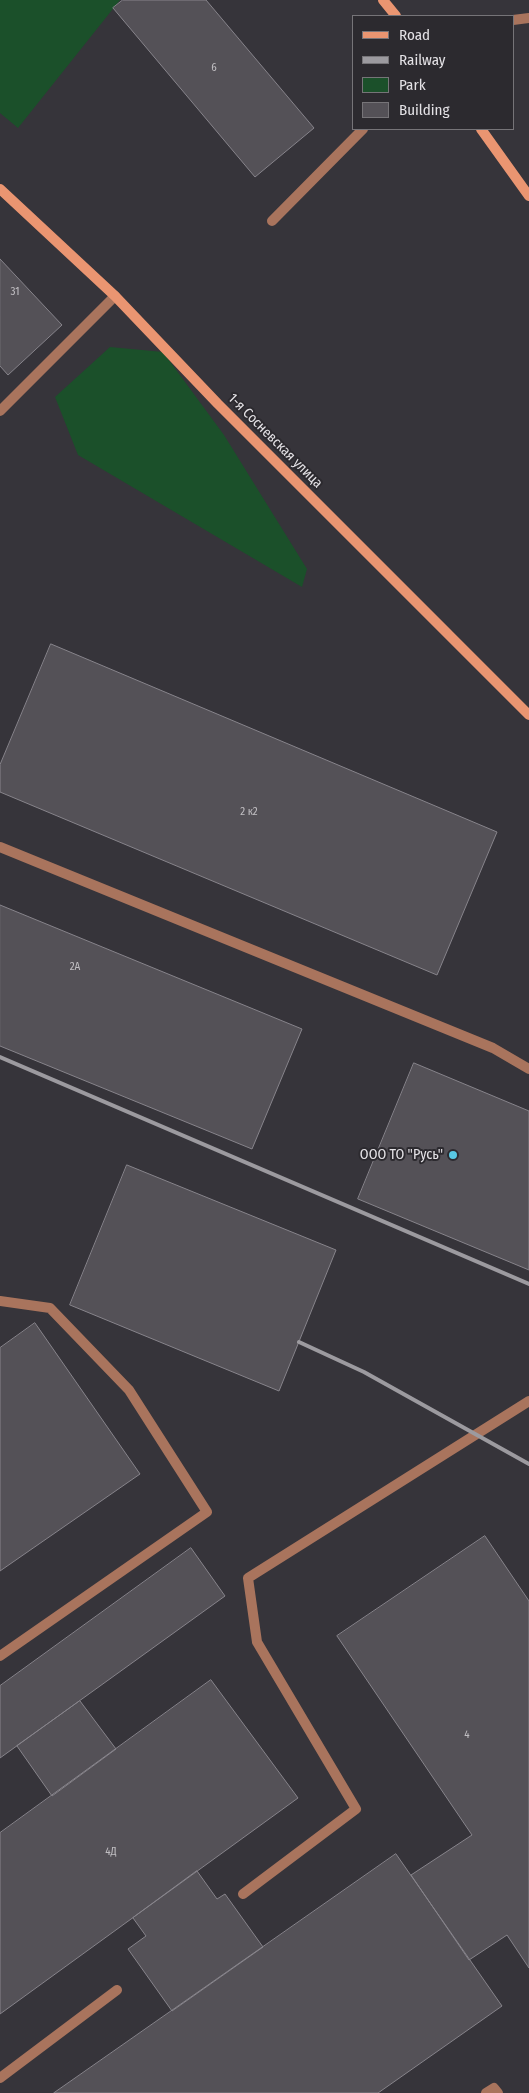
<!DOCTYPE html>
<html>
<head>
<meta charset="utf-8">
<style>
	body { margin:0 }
	#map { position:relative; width:529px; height:2093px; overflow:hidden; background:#36343a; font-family:"Fira Sans Condensed",sans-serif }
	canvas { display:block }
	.legend { position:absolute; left:352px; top:15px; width:162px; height:115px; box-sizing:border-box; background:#2c2a2f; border:1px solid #767478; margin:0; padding:6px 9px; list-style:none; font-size:15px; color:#e4e2e6 }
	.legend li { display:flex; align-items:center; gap:10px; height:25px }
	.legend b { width:25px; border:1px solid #767478 }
</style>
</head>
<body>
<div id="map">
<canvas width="529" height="2093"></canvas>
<ul class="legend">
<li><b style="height:6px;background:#ea9571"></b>Road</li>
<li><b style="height:6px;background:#9c9a9f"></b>Railway</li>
<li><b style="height:14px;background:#1b502a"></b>Park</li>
<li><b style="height:14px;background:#545157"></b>Building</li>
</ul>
</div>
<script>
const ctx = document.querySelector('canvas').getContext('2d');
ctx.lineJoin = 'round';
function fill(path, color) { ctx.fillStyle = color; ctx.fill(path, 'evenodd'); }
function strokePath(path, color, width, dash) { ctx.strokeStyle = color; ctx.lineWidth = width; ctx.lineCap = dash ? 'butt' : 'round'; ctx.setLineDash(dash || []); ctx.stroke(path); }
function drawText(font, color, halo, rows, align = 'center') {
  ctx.font = font + ' "Fira Sans Condensed",sans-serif'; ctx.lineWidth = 4; ctx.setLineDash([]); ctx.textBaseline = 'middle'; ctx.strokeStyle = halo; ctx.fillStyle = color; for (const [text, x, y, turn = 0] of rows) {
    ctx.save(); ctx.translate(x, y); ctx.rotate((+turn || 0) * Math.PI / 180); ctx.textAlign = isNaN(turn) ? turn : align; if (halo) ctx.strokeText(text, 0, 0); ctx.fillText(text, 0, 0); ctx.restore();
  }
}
const green = new Path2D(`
	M0,0H120L18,128L0,113Z
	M110,347L163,352L224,435L307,569L302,587L78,455L55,397Z`);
const building = new Path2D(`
	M123,0H206L314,128L255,177L113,8Z
	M0,259L62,325L8,375L0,366Z
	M51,644L497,832L437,975L0,792V765Z
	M0,905L302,1029L252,1149L0,1046Z
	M414,1063L529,1111V1270L358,1199Z
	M127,1165L336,1250L279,1391L70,1305Z
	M35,1323L140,1474L0,1571V1348Z
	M485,1536L529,1601V1968L507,1935L469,1960L411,1875L472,1835L337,1636Z
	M191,1548L225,1596L0,1758V1686Z
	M211,1680L298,1798L0,2014V1833Z
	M80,1701L116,1749L52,1796L17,1746Z
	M396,1854L502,2006L378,2093H54Z
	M197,1871L217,1899L225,1894L263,1947L172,2011L128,1949L146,1936L133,1918Z`);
const lane = new Path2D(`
	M272,221L363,129
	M0,411L115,296
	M0,847L493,1048L529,1069
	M0,1301L50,1308L129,1390L207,1512L0,1656
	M243,1894L356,1809L257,1642L248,1578L529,1401
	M0,2078L117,1990
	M486,2093L494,2088L498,2093`);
const street = new Path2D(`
	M513,20L529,18`);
const secondary = new Path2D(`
	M383,0L396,16
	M481,129L529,196
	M0,189L115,296L218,404L529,715`);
const rail = new Path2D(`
	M0,1057L529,1284
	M299,1342L364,1372L529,1464`);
const markers = [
	[453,1155,5,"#58c8e4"]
];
const numberNames = [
	["6",214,68],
	["31",15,292],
	["2 к2",249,812],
	["2А",75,967],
	["4",467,1735],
	["4Д",111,1852]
];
const streetNames = [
	["1-я Сосневская улица",275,441,45]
];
const poiNames = [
	["ООО ТО \"Русь\"",443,1155]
];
fill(green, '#1b502a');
fill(building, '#545157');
strokePath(building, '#87848b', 1);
strokePath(lane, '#a9745d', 10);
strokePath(street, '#a9745d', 10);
strokePath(secondary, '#ea9571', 10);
strokePath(rail, '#9c9a9f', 4);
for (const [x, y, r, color] of markers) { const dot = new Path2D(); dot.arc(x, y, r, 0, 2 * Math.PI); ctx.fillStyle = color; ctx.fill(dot); strokePath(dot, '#2c2a2f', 2); }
drawText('11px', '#c0bec2', null, numberNames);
drawText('14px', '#e4e2e6', '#2c2a2f', streetNames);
drawText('14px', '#e4e2e6', '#2c2a2f', poiNames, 'right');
</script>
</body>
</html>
